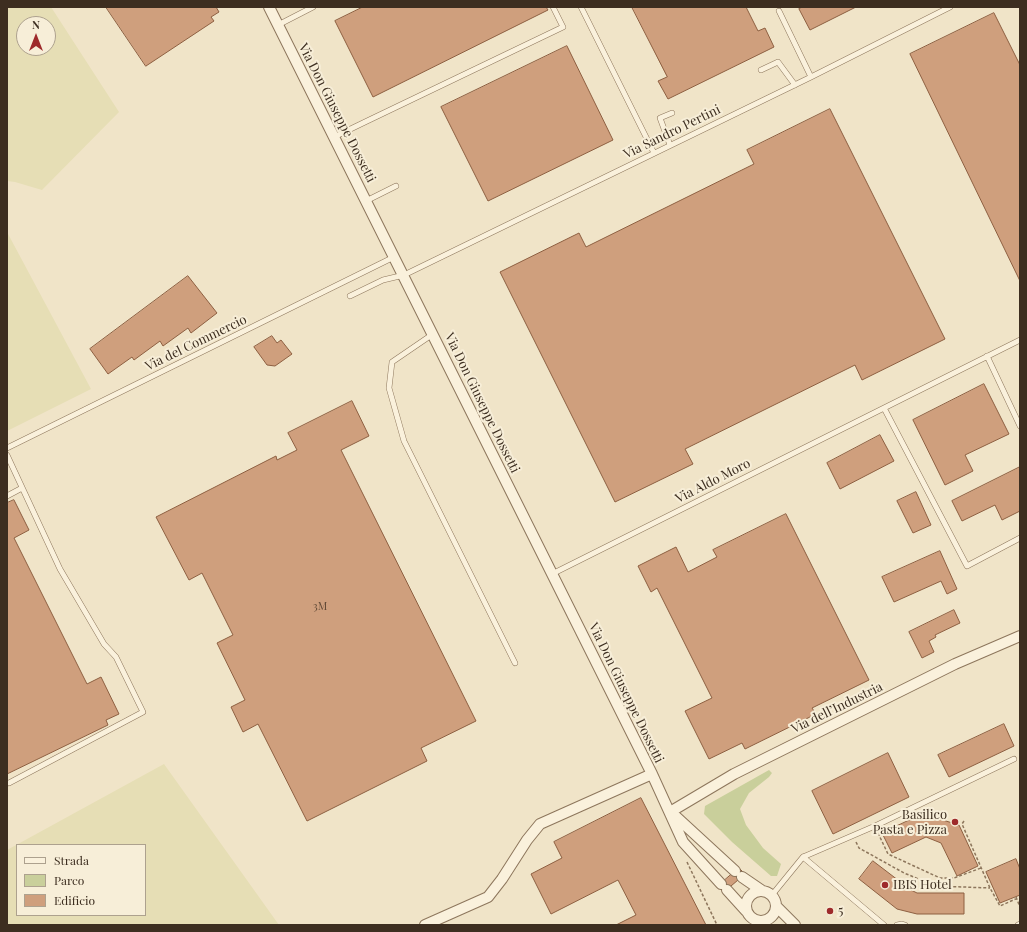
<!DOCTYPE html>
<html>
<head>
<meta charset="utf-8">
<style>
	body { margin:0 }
	#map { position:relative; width:1027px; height:932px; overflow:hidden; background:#f0e4c8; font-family:"Playfair Display",serif }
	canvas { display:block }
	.frame { position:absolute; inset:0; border:8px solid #3d2e20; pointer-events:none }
	.legend { position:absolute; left:16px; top:844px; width:130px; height:72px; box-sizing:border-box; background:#f7eed8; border:1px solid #ada18e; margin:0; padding:5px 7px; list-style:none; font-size:12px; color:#3d2e20 }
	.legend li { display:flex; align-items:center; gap:8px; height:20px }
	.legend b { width:20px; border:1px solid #ada18e }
	.north { position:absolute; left:16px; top:16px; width:40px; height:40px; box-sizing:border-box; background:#f7eed8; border:1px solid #ada18e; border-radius:50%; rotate:0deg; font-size:11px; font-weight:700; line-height:16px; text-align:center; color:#3d2e20 }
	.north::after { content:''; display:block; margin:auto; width:14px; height:18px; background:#9e2a2b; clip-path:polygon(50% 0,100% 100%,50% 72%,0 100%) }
</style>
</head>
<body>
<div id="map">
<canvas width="1027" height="932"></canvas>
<div class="frame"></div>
<ul class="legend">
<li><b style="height:5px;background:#faf1dc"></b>Strada</li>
<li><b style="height:11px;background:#c9cf9b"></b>Parco</li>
<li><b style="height:11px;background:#cf9f7d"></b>Edificio</li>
</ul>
<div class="north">N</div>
</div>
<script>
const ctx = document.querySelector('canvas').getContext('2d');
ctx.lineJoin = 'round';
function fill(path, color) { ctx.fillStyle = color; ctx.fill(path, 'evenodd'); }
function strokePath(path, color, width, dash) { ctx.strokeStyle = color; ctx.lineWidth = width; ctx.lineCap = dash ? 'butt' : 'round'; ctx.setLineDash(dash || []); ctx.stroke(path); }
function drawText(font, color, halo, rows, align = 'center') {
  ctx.font = font + ' "Playfair Display",serif'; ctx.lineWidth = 4; ctx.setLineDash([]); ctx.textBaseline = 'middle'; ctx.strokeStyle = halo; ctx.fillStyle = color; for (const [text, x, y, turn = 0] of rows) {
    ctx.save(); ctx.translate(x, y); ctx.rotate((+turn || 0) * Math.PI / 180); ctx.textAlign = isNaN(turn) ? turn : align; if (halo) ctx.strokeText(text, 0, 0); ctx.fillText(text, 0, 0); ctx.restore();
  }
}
const farmland = new Path2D(`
	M7,7H51L119,112L42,190L15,182L7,181ZM24,24H48V48H24Z
	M7,232L91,389L7,431Z
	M164,764L279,925H7V850ZM17,845H145V915H17Z`);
const green = new Path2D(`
	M769,770L772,773L769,777L749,793L740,809L746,825L763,848L781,864L777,876H771L732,842L704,814L705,806Z`);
const building = new Path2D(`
	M106,7H216L219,12L211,17L214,21L146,66Z
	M363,7H546L548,10L373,97L335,21Z
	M632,7H746L758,31L765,28L774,47L668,99L658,81L667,77Z
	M803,7H856L810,30L799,9Z
	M994,13L1020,65V281L910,54Z
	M567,46L613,140L488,201L441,107Z
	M830,109L945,339L862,380L855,365L685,449L693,464L615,502L500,272L579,233L586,247L754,164L747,150Z
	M188,276L217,313L191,333L188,328L163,346L160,341L134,360L132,357L108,374L90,349Z
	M272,336L277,343L281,340L292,354L275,366L267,365L254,347Z
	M984,384L1009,434L965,455L973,471L945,485L913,420Z
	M352,401L369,436L341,450L476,721L421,748L427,761L307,821L258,724L243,732L231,707L245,700L217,643L233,635L202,573L189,580L156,517L276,456L277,460L297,450L288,433Z
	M880,435L894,461L840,489L827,463Z
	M1020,467V511L1002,520L995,505L962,521L952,501Z
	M916,492L931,525L913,533L897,501Z
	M14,500L29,530L14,538L87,684L101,677L119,714L106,720L108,725L7,774V503Z
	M786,514L869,680L812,708L816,714L745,749L742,743L709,759L685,711L712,698L657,588L651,592L638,566L676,547L688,572L717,557L713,550Z
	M940,551L957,589L947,594L941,581L894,602L882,577Z
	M954,610L960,623L935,635L936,637L929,641L934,652L922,658L909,632Z
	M1004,724L1014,746L949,777L938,755Z
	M888,753L909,797L833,834L812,791Z
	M641,798L706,925H616L636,915L618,880L551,914L531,874L562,858L554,842Z
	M923,814L959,825L978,866L957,876L941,843L926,837L892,853L882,833Z
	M1016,859L1020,869V895L1000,903L986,872Z
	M873,861L911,890L917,893H964V914H917L897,909L859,879Z
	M739,868L745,874L724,892L718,886Z`);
const path = new Path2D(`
	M964,821L962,824L990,888L1000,906L1020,897
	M878,833L888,854L940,878H954L981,868
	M856,842L859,848L904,873L936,886L990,888
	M687,862L717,925
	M1016,897L1020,907`);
const lane = new Path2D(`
	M581,7L654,153
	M779,11L811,77
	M278,25L313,7
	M761,70L778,62L795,85
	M334,137L365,122L563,27L553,7
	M670,145L660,118L672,113
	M366,201L396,186
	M350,296L383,280L404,275L811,77L950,7
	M433,334L392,362L389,388L404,441L515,663
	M987,356L1020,426
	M884,408L967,566L1020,538
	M7,448L394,257
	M7,455L60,569L104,644L116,657L143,712L9,783
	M7,496L22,488
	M552,574L1020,340
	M803,857L884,925
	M772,895L803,857L875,826L1014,759
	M897,925L902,924L905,925
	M1018,925L1020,924`);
const street = new Path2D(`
	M269,7L652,774L683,842L721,884
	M670,812L734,774L955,664L1020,636
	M673,814L735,871
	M742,877L761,890
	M727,890L746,911
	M746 906a15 15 0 1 1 30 0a15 15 0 1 1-30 0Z
	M776,906L795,925
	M425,925L488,897L502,879L527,840L540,824L652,774`);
const markers = [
	[955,822,4,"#9e2a2b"],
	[885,885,4,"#9e2a2b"],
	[830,911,4,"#9e2a2b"]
];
const numberNames = [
	["3M",320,607]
];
const streetNames = [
	["Via Don Giuseppe Dossetti",337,113,63],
	["Via Sandro Pertini",672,132,-26],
	["Via del Commercio",196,343,-26],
	["Via Don Giuseppe Dossetti",482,403,64],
	["Via Aldo Moro",713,481,-27],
	["Via Don Giuseppe Dossetti",626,693,64],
	["Via dell’Industria",837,708,-26]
];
const poiNames = [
	["Basilico",947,815,"right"],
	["Pasta e Pizza",947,830,"right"],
	["IBIS Hotel",893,885],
	["5",838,911]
];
fill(farmland, '#e6deb5');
fill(green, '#c9cf9b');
fill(building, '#cf9f7d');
strokePath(building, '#8d5f41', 1);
strokePath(lane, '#8d765c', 6);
strokePath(street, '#8d765c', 12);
strokePath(path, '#8d765c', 1.5, [3, 2]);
strokePath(lane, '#faf1dc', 5);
strokePath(street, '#faf1dc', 10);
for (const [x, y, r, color] of markers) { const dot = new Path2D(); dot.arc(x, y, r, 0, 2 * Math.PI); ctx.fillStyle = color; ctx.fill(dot); strokePath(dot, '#f7eed8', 1.5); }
drawText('11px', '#624a37', null, numberNames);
drawText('13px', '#3d2e20', '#f7eed8', streetNames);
drawText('13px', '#3d2e20', '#f7eed8', poiNames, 'left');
</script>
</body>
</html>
